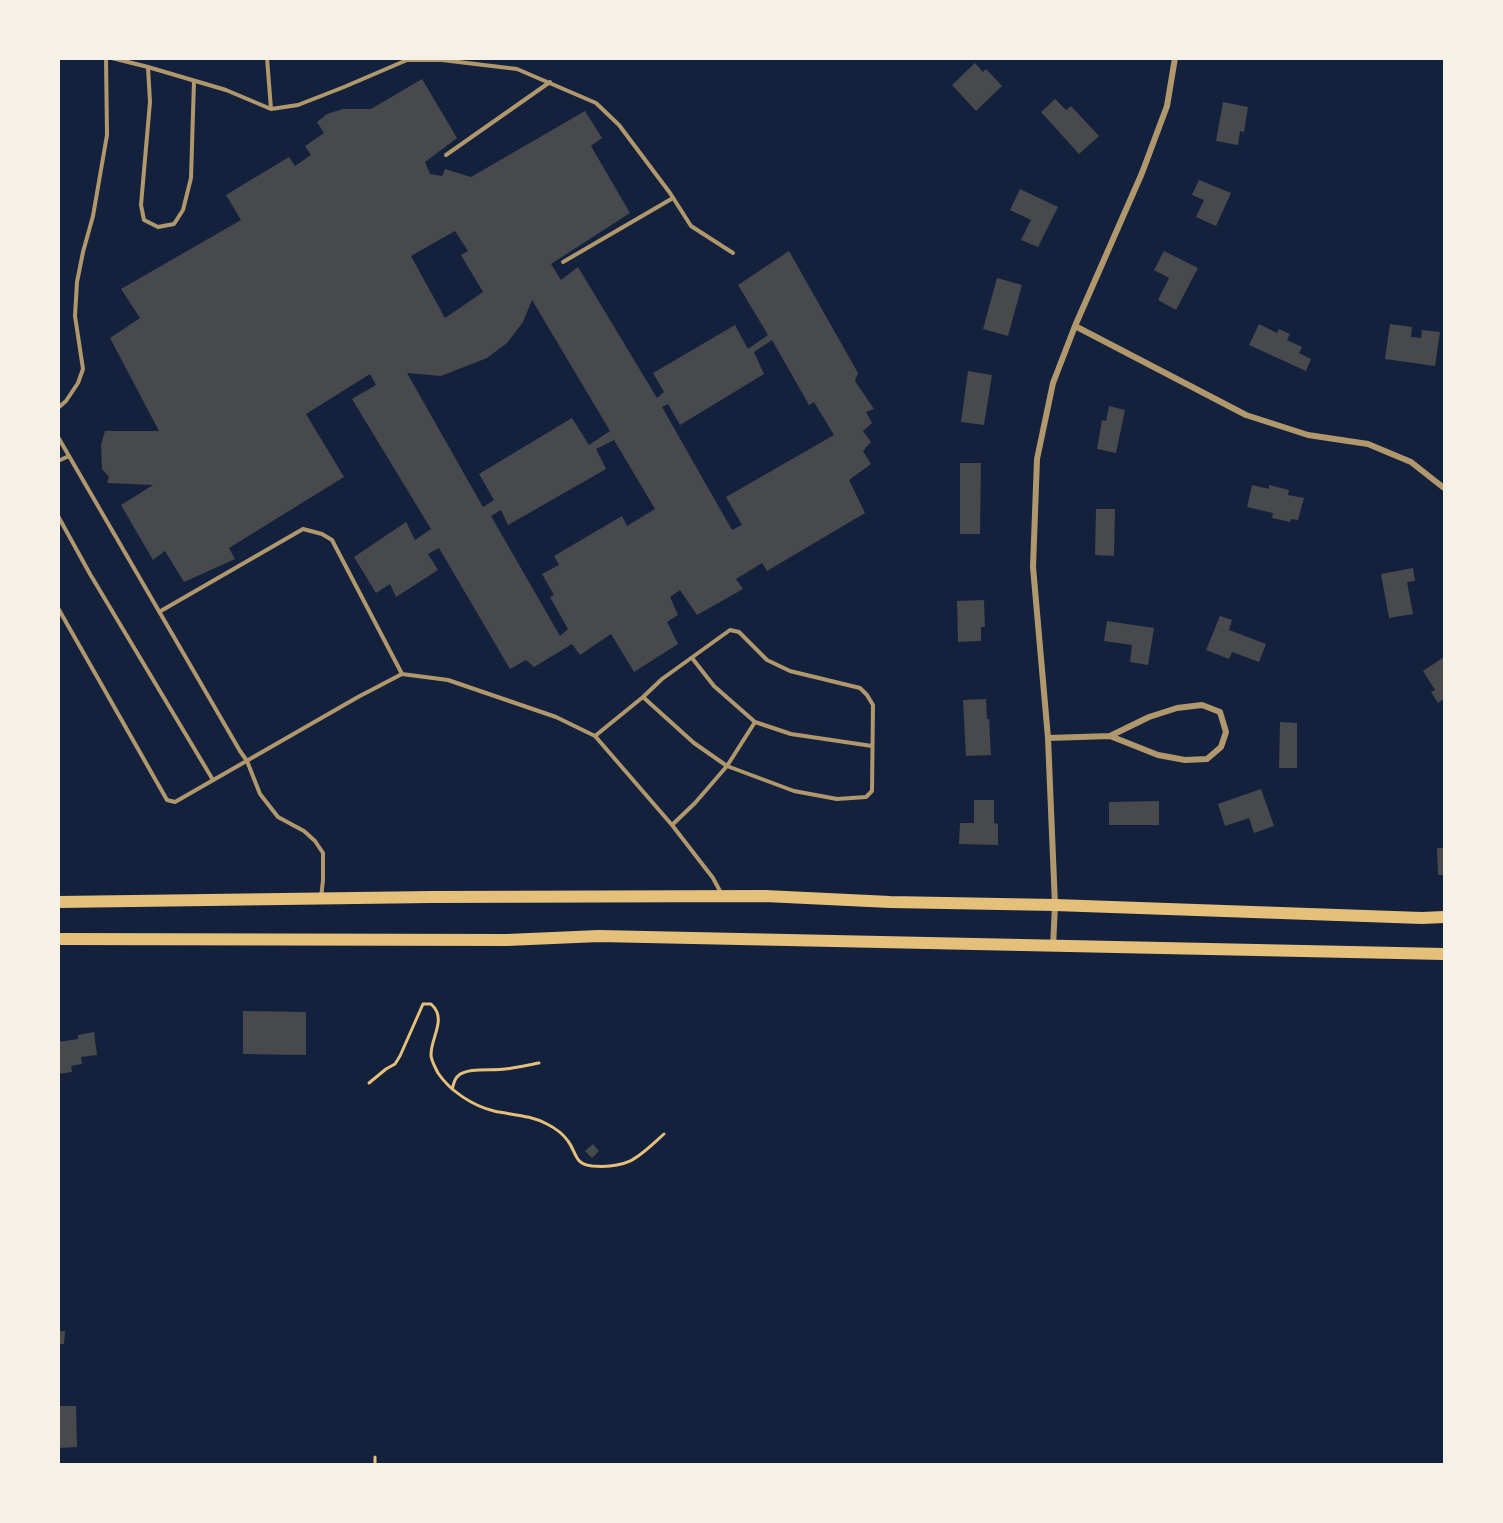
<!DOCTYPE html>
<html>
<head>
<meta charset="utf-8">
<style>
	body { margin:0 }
	#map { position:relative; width:1503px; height:1523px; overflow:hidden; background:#14213d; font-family:"Times New Roman",serif }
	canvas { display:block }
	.frame { position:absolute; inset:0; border:60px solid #f6f1e7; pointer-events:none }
</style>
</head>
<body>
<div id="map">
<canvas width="1503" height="1523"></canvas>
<div class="frame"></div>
</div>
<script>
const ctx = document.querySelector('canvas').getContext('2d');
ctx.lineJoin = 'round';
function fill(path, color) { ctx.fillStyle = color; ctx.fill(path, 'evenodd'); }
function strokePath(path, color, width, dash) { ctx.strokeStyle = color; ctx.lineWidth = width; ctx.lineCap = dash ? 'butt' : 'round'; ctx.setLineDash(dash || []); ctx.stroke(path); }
const building = new Path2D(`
	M975,63L983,72L986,69L1002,86L976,111L952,85Z
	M422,79L457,138L425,162L430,174L442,176L445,169L471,177L585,111L602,138L591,146L630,213L551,264L561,280L578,267L657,398L664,392L653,373L735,325L748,349L768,335L738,285L789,251L858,373L855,381L874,409L866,412L872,423L863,431L871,442L863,451L871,464L849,480L865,513L767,571L762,563L736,579L743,589L697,615L680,590L670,597L678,615L667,622L678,644L634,672L611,634L580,655L572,644L534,667L526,660L510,669L439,548L428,554L438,570L396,597L390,584L376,593L354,557L406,522L415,540L431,529L352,399L376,385L370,374L306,414L344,477L229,548L235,559L184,582L165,551L153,560L121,505L153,485L107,483L109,477L102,469L101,445L105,431H159L110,338L140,318L121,289L241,220L226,195L289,157L295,166L311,155L305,146L324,133L317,122L327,114L343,109H371ZM455,231L468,251L461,255L483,292L445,318L411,256ZM532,300L610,431L589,445L572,418L479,474L494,500L483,507L407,373L441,376L487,358L507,343L523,322ZM772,340L809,405L814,402L834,435L726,497L742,525L732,530L662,407L668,404L680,425L764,374L754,352ZM614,440L655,509L627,526L622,516L554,556L559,565L542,574L554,595L550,597L568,629L560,636L491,516L501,510L508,525L606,469L596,449Z
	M1055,99L1066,110L1071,106L1099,136L1079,154L1041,112Z
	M1223,102L1248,107L1244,132L1240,131L1238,145L1216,141Z
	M1199,180L1231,193L1216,226L1196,217L1204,200L1192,195Z
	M1020,189L1058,207L1038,247L1021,240L1031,220L1010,210Z
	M1164,251L1198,268L1176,310L1158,300L1169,278L1154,270Z
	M997,278L1022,285L1008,336L983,329Z
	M1259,324L1277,333L1279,329L1290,334L1287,340L1302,347L1299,353L1311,359L1306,371L1249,345Z
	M1390,324L1412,327L1411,337L1421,338L1422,330L1440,332L1435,366L1385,359Z
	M968,371L992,375L984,425L961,422Z
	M1109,406L1125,410L1116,453L1097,449L1102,420L1106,421Z
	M960,463H981L980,534H960Z
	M1252,485L1269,489V485L1289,490L1288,495L1304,498L1298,520L1291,519L1290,522L1272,518L1273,513L1247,507Z
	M1096,509H1115L1114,556L1095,555Z
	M1413,568L1415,581L1407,582L1413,614L1389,618L1381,574Z
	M984,600L985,627H981V641L958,642L957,601Z
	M1220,616L1232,620L1229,630L1266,644L1259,662L1232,652L1229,659L1206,650Z
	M1107,621L1154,628L1148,665L1130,662L1132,645L1104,641Z
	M1444,657V699L1438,703L1431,692L1435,690L1423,671Z
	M986,699L987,719H989L991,755L966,756L963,700Z
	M1280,722L1297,723V768H1279Z
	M1261,789L1274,826L1254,833L1249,818L1225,826L1218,804Z
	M974,800H994V823L998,824V845L959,844L960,823H974Z
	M1159,801V825H1109V802Z
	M1437,848H1444V875H1438Z
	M243,1011L306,1012V1055L243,1054Z
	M94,1032L97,1055L81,1057L82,1064L71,1066L72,1072L58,1074V1042L78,1039V1035Z
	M593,1144L599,1151L592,1158L585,1151Z
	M58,1331H65L64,1344H58Z
	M58,1406H76L77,1447L58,1448Z`);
const path = new Path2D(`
	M369,1083L386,1069L395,1064L400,1056L423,1004H431C448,1019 430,1038 431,1056C432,1062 435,1067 438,1073C450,1091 473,1106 494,1111C512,1115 530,1115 547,1124C555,1128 563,1134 568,1141C577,1153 574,1164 592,1166C630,1169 638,1157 664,1134
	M452,1089C454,1084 454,1079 458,1076C467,1067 493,1071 505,1069C517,1068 528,1065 539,1063
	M375,1464V1457`);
const service = new Path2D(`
	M112,58L148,67L226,90L271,109L267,58
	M148,67L150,102L141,205L144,220L158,227L174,224L183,210L191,178L194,81
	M58,93V147
	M271,109L298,105L344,87L407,60H442L517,69L596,103L619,125L670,193L691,226L733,253
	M446,155L550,82
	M563,262L673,198
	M58,408L66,401L78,383L83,369L75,316L77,282L83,252L93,216L107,135L106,58
	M58,437L240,751L247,761L260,794L278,817L304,831L315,841L323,853V880L321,898
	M58,461L69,456
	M58,516L90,574L213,780
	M58,608L167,800L175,802L358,697L402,674L448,680L556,717L595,736L672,825L695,803L727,766L755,722
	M159,612L303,529L322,534L332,540L402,674
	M692,658L714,686L755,722L791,734L872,746
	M595,736L643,697L662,679L730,630L739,632L767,660L790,671L860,688L867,695L873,705L872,791L866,797L837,799L794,791L727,766L694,743L643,697
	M672,825L713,878L721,893`);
const minor = new Path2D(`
	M1075,326L1246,415L1308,435L1368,444L1411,462L1444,488
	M1048,738L1110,736L1158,755L1185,760L1207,759L1221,747L1226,732L1220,712L1202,705L1177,708L1149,717L1110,736
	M1053,947L1055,905L1048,738L1033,567L1037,459L1053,383L1075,326L1142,173L1167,106L1175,58`);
const primary = new Path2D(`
	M58,902L431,897L765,896L890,902L1055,905L1422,918L1444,917
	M58,939L507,940L599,936L1444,954`);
fill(building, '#48494c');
strokePath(path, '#e5c07b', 3);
strokePath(service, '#b1986c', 4);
strokePath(minor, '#b1986c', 6);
strokePath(primary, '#e5c07b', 12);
</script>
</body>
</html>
